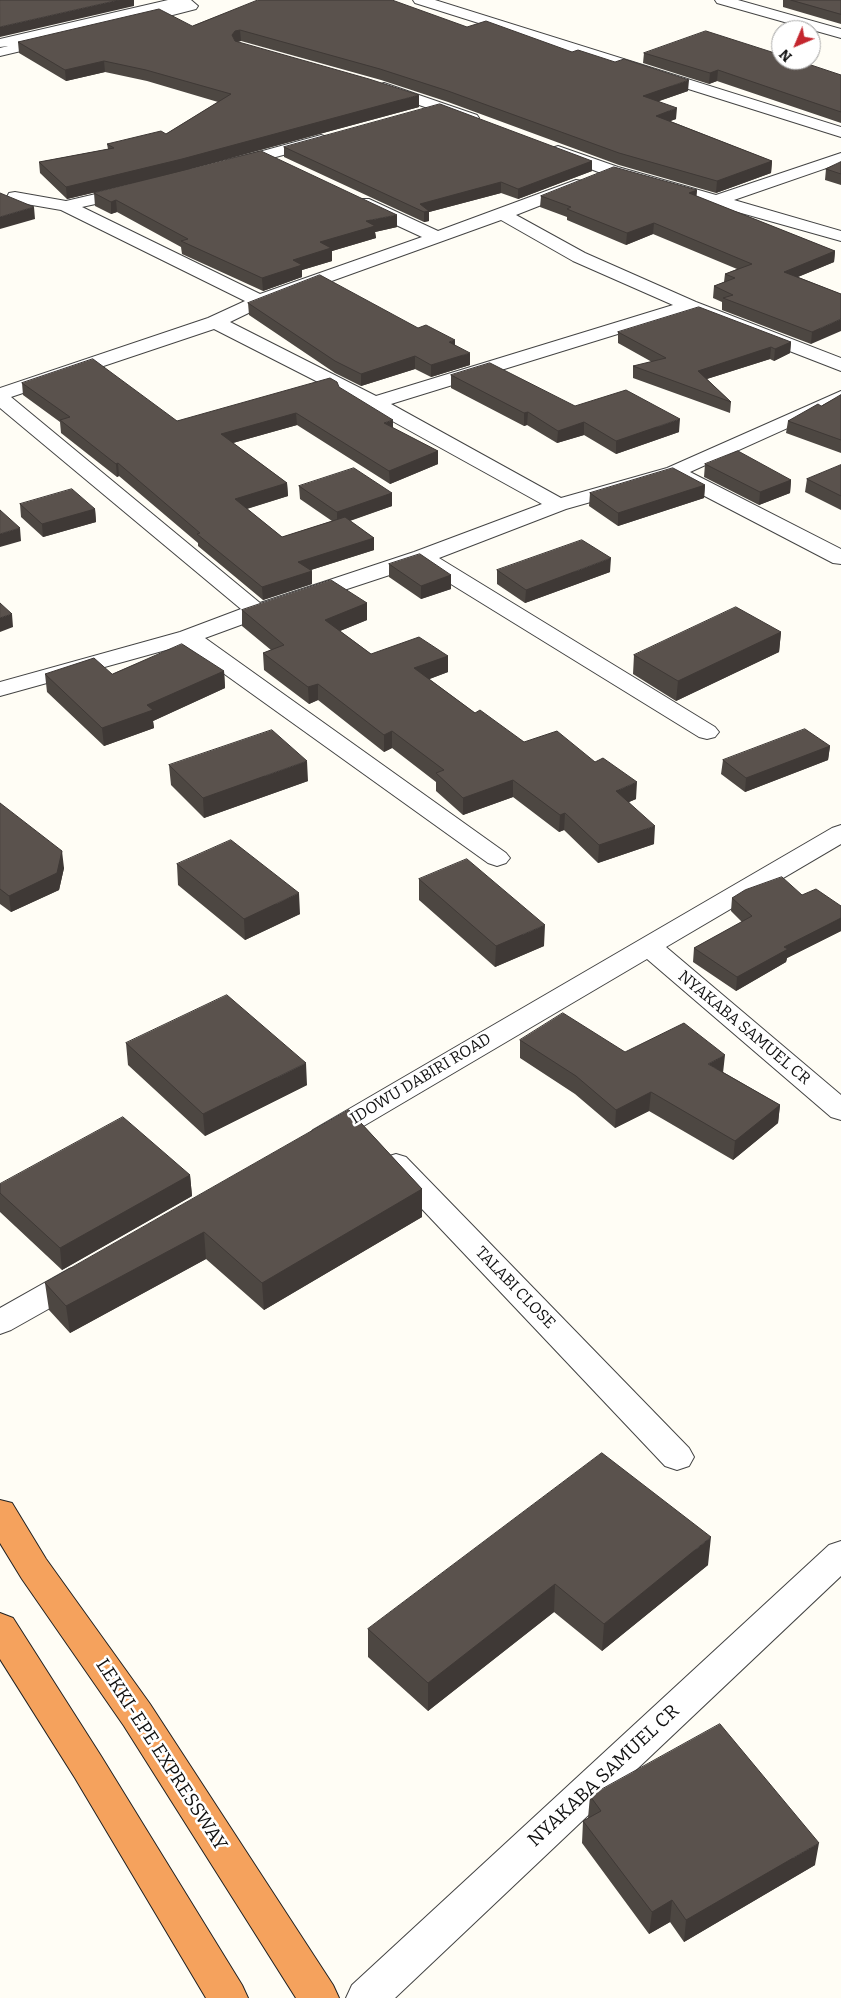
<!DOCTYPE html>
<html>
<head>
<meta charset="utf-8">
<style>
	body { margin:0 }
	#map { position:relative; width:841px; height:1998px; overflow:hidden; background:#fffdf5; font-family:Bitter,serif }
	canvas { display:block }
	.north { position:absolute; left:771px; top:20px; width:50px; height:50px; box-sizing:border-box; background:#fff; border:1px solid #a0a0a0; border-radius:50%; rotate:225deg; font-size:14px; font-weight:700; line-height:20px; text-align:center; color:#111 }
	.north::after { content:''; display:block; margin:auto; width:18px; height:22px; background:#c4262e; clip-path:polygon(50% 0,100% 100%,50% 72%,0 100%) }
</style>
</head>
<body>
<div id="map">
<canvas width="841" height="1998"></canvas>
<div class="north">N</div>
</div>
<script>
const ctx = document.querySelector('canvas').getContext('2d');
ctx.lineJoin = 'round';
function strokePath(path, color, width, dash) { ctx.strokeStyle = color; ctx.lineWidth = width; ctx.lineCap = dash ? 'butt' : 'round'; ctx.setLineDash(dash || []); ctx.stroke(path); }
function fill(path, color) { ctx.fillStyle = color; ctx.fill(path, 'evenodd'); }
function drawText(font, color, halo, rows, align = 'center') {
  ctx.font = font + ' Bitter,serif'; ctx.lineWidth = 5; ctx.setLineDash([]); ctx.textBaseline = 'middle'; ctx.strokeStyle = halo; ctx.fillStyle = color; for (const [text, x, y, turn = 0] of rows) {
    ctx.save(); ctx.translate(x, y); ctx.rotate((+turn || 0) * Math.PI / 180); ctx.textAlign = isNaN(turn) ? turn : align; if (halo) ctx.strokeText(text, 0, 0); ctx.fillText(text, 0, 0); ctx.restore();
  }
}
const street = new Path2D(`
	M168,0H191L198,6L196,9L130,26L125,25L123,22L125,19L136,16L55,35L61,39L59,42L0,56V48L8,46L0,47V39Z
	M413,0H435L841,127V137L415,3Z
	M715,0H738L841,29V38L717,3Z
	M384,83L477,115L479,118L477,121H465L379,91L376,88L379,85Z
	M321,135L327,137L329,140L327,143L232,169L226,167L224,164L226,161Z
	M558,146L618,167L716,195L841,153V163L734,200L841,231V241L606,175L552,154L550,151L552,148Z
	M576,180L582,181L584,185L582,189L516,215L585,253L696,302L841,358V371L689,312L391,404L561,498L667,468L841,391V404L690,472L841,549V564L833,563L672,479L566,509L439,558L715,727L719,732L715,737L707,739L699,737L420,565L265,616L205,638L506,853L510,858L506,863L497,866L488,863L184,645L0,696V682L180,632L241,609L0,408V388L208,318L245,301L61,210L9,201L7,197L9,193L15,192L66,201L130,186L136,187L138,191L136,195L82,207L260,294L422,237L357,207L355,203L357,199H369L438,231ZM501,220L573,261L673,305L376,396L230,322L265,305ZM214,329L367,407L542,504L414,552L260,603L11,397Z
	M841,825V844L666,947L841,1095V1120L831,1117L647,959L333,1144L323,1147L313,1144L308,1137L313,1130L832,828Z
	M396,1154L406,1157L689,1448L694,1457L689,1466L677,1470L665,1466L386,1171L381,1164L386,1157Z
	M80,1266L91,1269L96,1277L91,1285L11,1330L0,1334V1308L69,1269Z
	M841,1541V1576L395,1998H346L352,1985L829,1545Z`);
const highway = new Path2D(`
	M0,1500L12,1503L46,1559L150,1704L333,1985L339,1998H296L124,1726L22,1579L0,1543Z
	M0,1613L13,1618L101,1756L242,1985L248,1998H206L75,1778L0,1659Z`);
const wall = new Path2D(`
	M783,0H841V24L783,7Z
	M192,26L467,27L572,52L688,91L659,101L676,119L670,121L772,161L771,173L716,193L619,165L448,102L381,80L241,41L238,42L419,107L190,169L397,227L375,232L376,238L332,251V261L302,270V277L263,291L182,254L181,247L117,212L111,214L95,206L94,193L172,174L67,199L40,173L39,162L108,149L107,144L166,134L218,102L147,81L105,72L66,81L19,53L18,42Z
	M644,53L841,75V123L717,81L709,84L643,63Z
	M284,147L592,161V171L518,199L501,193L429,212V221L424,222L284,157Z
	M841,162V185L825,180L826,169Z
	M697,190L696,196L835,251L834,262L798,277L841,294L811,344L722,310V302L713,298L714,286L724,282L725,274L737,269L653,234L626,245L567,220V217L540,207L541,196Z
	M248,303L418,328L455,345L470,365L431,377L415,369L361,386L335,373L249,315Z
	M618,332L791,342L790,353L774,361L770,359L707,379L731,402L730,413L633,378V366L652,362L618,343Z
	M451,375L679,432L616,454L584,435L557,443L527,425L524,426L451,388Z
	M22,383L177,421L339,387L393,428L438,451V464L390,484L297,425L233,443L287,483L288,496L247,509L282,537L332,521L300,499L299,486L392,493V506L350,521L374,538V550L311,570L312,584L263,600L198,546V543L119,476L117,477L61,433L60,422L23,395Z
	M841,395V453L786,433L788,421L821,406Z
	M705,464L791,480L790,493L759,505L704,477Z
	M841,465V510L805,492L807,479Z
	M705,485L704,498L618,526L589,506L590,493Z
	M20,504L95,509L96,522L43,537L21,517Z
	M389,564L451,575V589L421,599L389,577Z
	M497,570L610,572L525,603L497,584Z
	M367,603V620L340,631L371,654L448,656V672L429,679L475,713L524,742L636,799L629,802L654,844L598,863L564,830L559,832L513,797L463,815L436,791V782L392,748L384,752L318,700L309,704L264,670L263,653L271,650L242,626V610Z
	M781,632L779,652L676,701L633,674L634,655Z
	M224,671L225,688L153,721L154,728L104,746L47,692L45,674H112Z
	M830,746L828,760L745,792L721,774L723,760Z
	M169,765L308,781L204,818L171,785Z
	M0,803L64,868L59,890L11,912L0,904Z
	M177,864L300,914L245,940L178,885Z
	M419,879L544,946L495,967L419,900Z
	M802,895L841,906V931L787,958L786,962L736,991L693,962L694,948L742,922L731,911L732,898Z
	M520,1040L625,1052L723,1072L780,1105L778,1123L733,1160L649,1111L615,1128L575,1094L520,1058Z
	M126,1043L307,1085L205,1136L128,1065Z
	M349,1110L422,1189V1217L264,1310L206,1259L70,1333L49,1310L45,1283Z
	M190,1175L192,1196L62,1270L0,1212V1184Z
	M602,1453L708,1565L602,1651L554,1612L428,1711L368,1657V1629Z
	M590,1796L815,1865L684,1942L670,1922L649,1934L582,1843L583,1821L588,1818Z`);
const shadedWall = new Path2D(`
	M119,0H134V6L0,37V27Z
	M240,30L241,41L236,42L232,35L235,31Z
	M104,61L105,72L66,81L65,70Z
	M718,70L717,81L709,84L710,73Z
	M689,80L688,91L642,107L643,96Z
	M419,95V107L183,171L67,199L66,187Z
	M677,108L676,119L655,127L656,116Z
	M592,161V171L518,199V189Z
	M772,161L771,173L716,193L717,181Z
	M501,182V193L429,212V221L424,222V212L420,204Z
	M697,190L696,202L689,193Z
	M116,200L117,212L111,214V202Z
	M34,207L35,219L0,229V217Z
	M397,215V227L375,232L376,238L332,251V261L302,270V277L263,291L262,278L293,260L320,242L366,221Z
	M654,223L653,234L626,245L627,233Z
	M835,251L834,262L783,283L784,272Z
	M841,319V331L811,344L812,332Z
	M455,340V353L449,342Z
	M791,342L790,353L774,361L775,349Z
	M771,347L770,359L697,382L698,371Z
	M470,353V365L431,377V365Z
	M415,356V369L361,386V374Z
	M528,412L527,425L524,426V413Z
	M296,413L297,425L222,446L221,434Z
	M680,419L679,432L616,454V441Z
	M393,420V432L384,423Z
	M584,422V435L557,443L558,431Z
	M438,451V464L390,484L389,471Z
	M118,463L119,476L117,477L116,464Z
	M791,480L790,493L759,505L760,492Z
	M287,483L288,496L236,512L235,499Z
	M705,485L704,498L618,526V513Z
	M392,493V506L337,525V512Z
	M95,509L96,522L43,537L42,524Z
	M20,528L21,541L0,547V534Z
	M374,538V550L298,574V562Z
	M611,558L610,572L525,603L526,590Z
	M312,571V584L263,600L262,587Z
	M451,575V589L421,599V586Z
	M367,603V620L325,637V620Z
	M12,614L13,627L0,632V618Z
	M781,632L779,652L676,701L678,681Z
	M448,656V672L414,685V668Z
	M224,671L225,688L153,721L154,728L104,746L102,728L147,705Z
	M318,684V700L309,704L308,687Z
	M392,731V748L384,752V735Z
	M830,746L828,760L745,792L746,778Z
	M307,761L308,781L204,818L203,798Z
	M513,780V797L463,815V798Z
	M637,782L636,799L615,808L616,791Z
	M565,813L564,830L559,832L560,815Z
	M655,826L654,844L598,863L599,845Z
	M62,851L64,868L59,890L11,912L9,896Z
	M299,893L300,914L245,940L244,919Z
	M841,918V931L787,958L786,962L736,991L737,977L784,947Z
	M545,925L544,946L495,967L496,946Z
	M725,1055L723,1073L708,1064Z
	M306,1063L307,1085L205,1136L203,1114Z
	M651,1092L649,1111L615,1128L616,1110Z
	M780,1105L778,1123L733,1160L735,1141Z
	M190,1175L192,1196L62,1270L60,1248Z
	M422,1189V1217L264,1310L262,1283Z
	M204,1232L206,1259L70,1333L66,1306Z
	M711,1537L708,1565L602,1651L604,1624Z
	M555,1584L554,1612L428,1711V1683Z
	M819,1843L815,1865L684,1942L686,1920Z
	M672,1900L670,1922L649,1934L652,1912Z`);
const building = new Path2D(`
	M0,0H119L0,27Z
	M258,0H392L467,27L486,21L572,52L578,50L615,62L624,59L689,80L643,96L677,108L656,116L772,161L717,181L619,153L448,91L380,69L240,30L235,31L232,35L235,41L369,79L419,95L182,159L66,187L39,162L114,148L107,144L161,131L166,134L231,94L146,70L104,61L65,70L18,42L159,9L192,26Z
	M791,0H841V14Z
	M706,31L781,55V60H796L841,75V112L718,70L710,73L644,53Z
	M440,104L592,161L518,189L501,182L420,204L429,211L424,212L284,147Z
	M261,151L397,215L366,221L375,226L320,242L331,248L293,260L302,265L262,278L181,241L188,239L116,200L111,202L94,193Z
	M841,162V174L826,169Z
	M614,167L697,190L689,193L835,251L784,272L841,294V319L812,332L723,298L733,295L714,286L735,278L725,274L752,264L654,223L627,233L567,209L571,207L541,196Z
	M0,193L34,207L0,217Z
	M320,275L418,328L426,325L455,340L449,342L470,353L431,365L415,356L361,374L335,361L248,303Z
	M699,307L791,342L775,349L771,347L698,371L731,402L633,366L666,358L618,332Z
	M93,359L177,421L330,378L337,382L339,387L393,420L384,423L438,451L389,471L296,413L221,434L287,483L235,499L282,537L345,517L374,538L298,562L312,571L262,587L197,534L200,533L118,463L116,464L60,420L70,417L22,383Z
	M490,363L575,406L626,390L680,419L616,441L584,422L558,431L528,412L524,413L451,375Z
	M841,395V440L788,421L818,404L821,406Z
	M738,451L791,480L760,492L705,464Z
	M841,465V496L807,479Z
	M354,468L392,493L337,512L299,486Z
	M673,468L705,485L618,513L590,493Z
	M72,489L95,509L42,524L20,504Z
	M0,510L20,528L0,534Z
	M582,540L611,558L526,590L497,570Z
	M420,554L451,575L421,586L389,564Z
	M331,580L367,603L325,620L371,654L419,637L448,656L414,668L475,713L480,710L524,742L557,731L595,762L603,758L637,782L616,791L655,826L599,845L565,813L560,815L513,780L463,798L436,773L444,770L392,731L384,735L318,684L308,687L263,653L284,645L242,610Z
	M0,603L12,614L0,618Z
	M736,607L781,632L678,681L634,655Z
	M182,644L224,671L147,705L153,710L102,728L45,674L94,658L112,674Z
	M805,729L830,746L746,778L723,760Z
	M272,730L307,761L203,798L169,765Z
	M0,803L62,851L57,873L9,896L0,889Z
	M231,840L299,893L244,919L177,864Z
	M467,859L545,925L496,946L419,879Z
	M782,877L802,895L816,889L841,906V918L784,947L788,949L737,977L694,948L752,916L732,898L745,890Z
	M227,995L306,1063L203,1114L126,1043Z
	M563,1013L625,1052L684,1023L725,1055L708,1064L780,1105L735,1141L651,1092L616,1110L576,1076L520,1040Z
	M349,1110L422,1189L262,1283L204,1232L66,1306L45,1283Z
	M123,1117L190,1175L60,1248L0,1193V1184Z
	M602,1453L711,1537L604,1624L555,1584L428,1683L368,1629Z
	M720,1724L819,1843L686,1920L672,1900L652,1912L583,1821L601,1811L590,1796Z`);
const streetNames = [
	["NYAKABA SAMUEL CR",744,1028,40],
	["IDOWU DABIRI ROAD",421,1079,-31],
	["TALABI CLOSE",515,1288,46]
];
const nearStreetnames = [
	["LEKKI-EPE EXPRESSWAY",161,1755,57],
	["NYAKABA SAMUEL CR",604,1776,-43]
];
strokePath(street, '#444', 2);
strokePath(highway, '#222', 2);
fill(street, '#fff');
fill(highway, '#f5a25d');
fill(wall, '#4d4742');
fill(shadedWall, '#3f3936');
fill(building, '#5a524d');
strokePath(building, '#3f3936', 1);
drawText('16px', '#111', '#fff', streetNames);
drawText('19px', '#111', '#fff', nearStreetnames);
</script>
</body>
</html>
